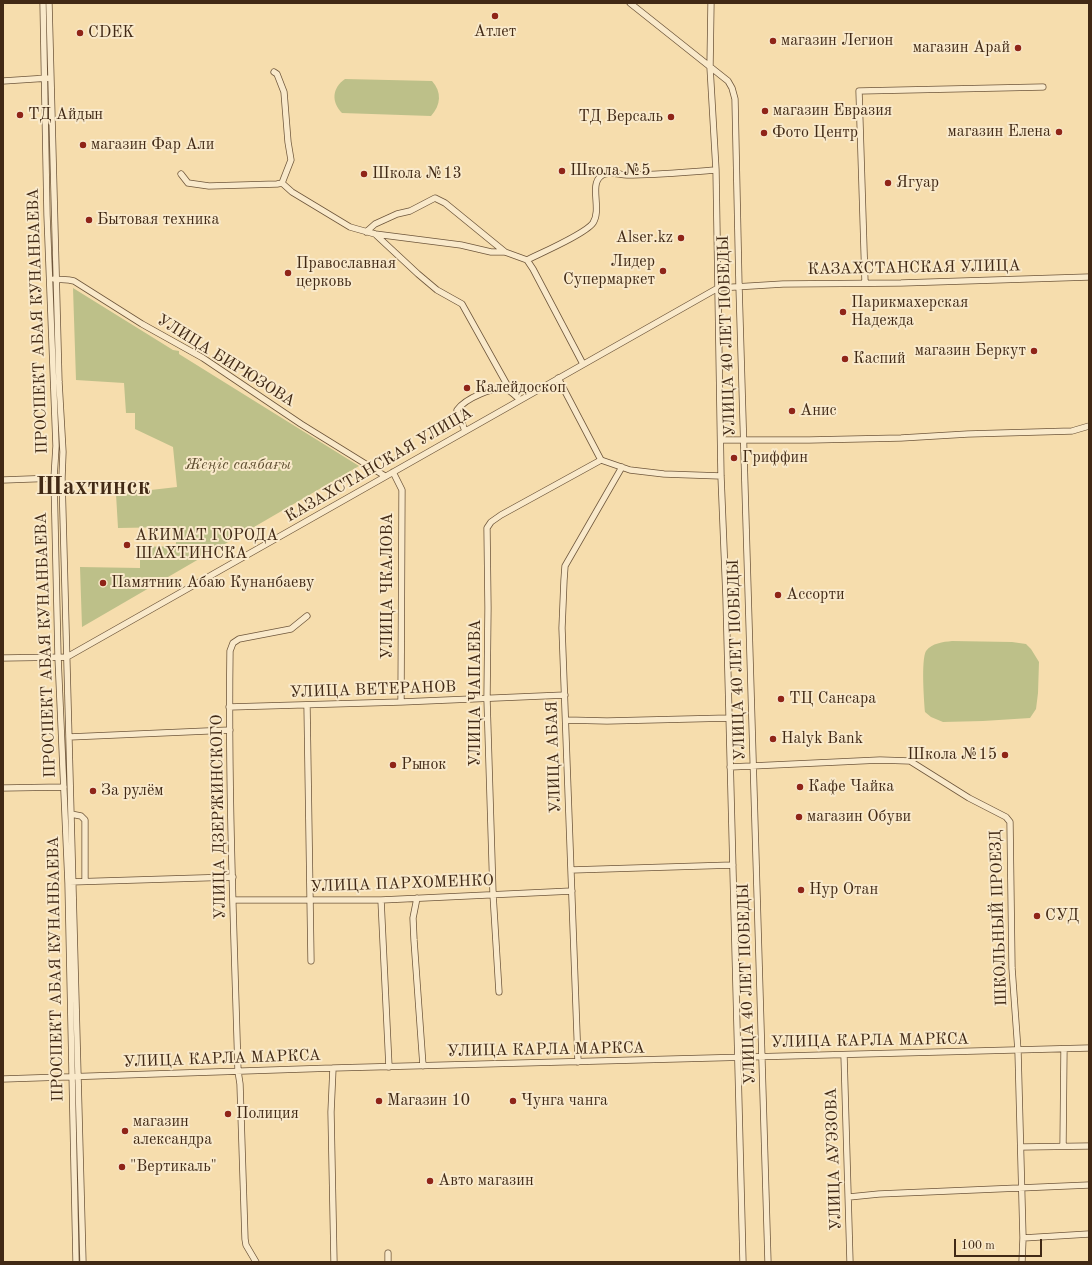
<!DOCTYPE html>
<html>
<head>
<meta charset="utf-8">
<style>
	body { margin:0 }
	#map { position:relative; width:1092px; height:1265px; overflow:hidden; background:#f6ddad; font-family:"Old Standard TT",serif }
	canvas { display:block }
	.frame { position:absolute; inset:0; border:4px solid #412915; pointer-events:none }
	.scale { position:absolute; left:954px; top:1239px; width:88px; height:18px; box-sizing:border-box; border:2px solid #412915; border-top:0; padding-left:5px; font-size:12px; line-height:14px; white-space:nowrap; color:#412915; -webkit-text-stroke:3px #f9e9ca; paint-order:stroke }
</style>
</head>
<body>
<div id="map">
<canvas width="1092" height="1265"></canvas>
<div class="frame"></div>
<div class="scale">100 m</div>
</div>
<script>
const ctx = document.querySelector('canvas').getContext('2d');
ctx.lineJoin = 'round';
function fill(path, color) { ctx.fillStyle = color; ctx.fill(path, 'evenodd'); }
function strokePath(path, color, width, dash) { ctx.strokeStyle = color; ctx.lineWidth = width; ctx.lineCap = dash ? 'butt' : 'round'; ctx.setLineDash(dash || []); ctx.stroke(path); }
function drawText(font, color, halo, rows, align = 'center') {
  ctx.font = font + ' "Old Standard TT",serif'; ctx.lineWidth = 4; ctx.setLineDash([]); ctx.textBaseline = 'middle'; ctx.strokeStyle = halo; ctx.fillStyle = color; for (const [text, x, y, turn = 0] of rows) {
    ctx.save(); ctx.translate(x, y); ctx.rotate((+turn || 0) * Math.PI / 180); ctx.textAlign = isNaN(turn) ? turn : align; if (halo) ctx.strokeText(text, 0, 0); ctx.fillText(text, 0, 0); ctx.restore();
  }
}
const green = new Path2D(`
	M345,79L432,81C442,92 441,105 431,116L342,113C331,102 332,88 345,79Z
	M73,288L173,350L179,351V354L359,466L82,627L80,567L140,568V547L176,546V527L118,528L116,494L177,487L173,447L135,429V413H126L124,383L76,380Z
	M952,641L1012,642L1026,644L1031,649L1039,662L1038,693L1036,709L1030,718L983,721L943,722L931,717L925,712C924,700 921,660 926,651C932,643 943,642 952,641Z`);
const minor = new Path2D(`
	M43,3L47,215L56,446L54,478L58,657L68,883L76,1262
	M49,3L59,382L63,452L62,478L83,1262
	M630,3L728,81L732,88L735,99L739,286L768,1262
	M711,3L710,67L716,170L721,476L726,598L743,1262
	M274,72L277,74L284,92L288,142L291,160L282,183
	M3,81L49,78
	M181,174L188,183L209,186L277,184L282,183L292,192L350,227L357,229L375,234L461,245L491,252H505L527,260L533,269L583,364
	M366,232L375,224L397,214L410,211L435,198L445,203L505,252
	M375,234L418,274L437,290L462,304L510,390
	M527,260C541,253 585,234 593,223C602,209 589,185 601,176C608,170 619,175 627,175C657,175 686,172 716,170
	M54,279L69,280L74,281L142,324L203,358L301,424L385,476
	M865,282L859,91L1043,87
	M558,378L601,460L630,470L664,474L721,476
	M465,431L457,410C465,399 494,385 508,390C512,392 516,396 520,400
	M721,440H809L901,438L968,434L1072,431L1089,426
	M393,472L402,490L401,702
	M3,480L57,478
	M3,658L67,657L718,288L783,284L901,283L1089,277
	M307,705L311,961
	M229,707L401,702L565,695
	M566,720L607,721L729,718
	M69,737L230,730
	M730,767L880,760L910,761L969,798L1006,817L1010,822L1012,968L1018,1051L1023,1238L1022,1262
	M3,788L64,787
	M71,814L81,816L85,820V881
	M571,870L733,865
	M70,882L233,877
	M417,898L413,918L414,940L423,1066
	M233,900H381L572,891
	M381,900L389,1067
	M499,992L493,894L487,699L488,608L487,528L491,522L501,515L601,460
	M844,1055L850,1262
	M578,1062L562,628L564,580L565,566L622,467
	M333,1068L331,1112L334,1262
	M3,1079L333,1068L1089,1048
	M1063,1146L1064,1049
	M1021,1147L1089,1146
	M849,1197L879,1194L1089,1185
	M1023,1238L1089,1234
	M388,1253V1262
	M256,1262L246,1245L245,1239L240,1084L238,1071C234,931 228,791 230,651L233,643L239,639L291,629L307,616`);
const markers = [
	[495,16,4,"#8f2418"],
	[80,33,4,"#8f2418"],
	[773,41,4,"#8f2418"],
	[1018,48,4,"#8f2418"],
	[765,111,4,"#8f2418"],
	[20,115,4,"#8f2418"],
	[671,117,4,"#8f2418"],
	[1059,132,4,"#8f2418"],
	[764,133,4,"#8f2418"],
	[83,145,4,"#8f2418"],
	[562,171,4,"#8f2418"],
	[364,174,4,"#8f2418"],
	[888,183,4,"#8f2418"],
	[89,220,4,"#8f2418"],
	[681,238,4,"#8f2418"],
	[663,271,4,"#8f2418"],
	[288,273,4,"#8f2418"],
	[843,312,4,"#8f2418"],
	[1034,351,4,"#8f2418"],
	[845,359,4,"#8f2418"],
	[467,388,4,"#8f2418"],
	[792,411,4,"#8f2418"],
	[734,458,4,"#8f2418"],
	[127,545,4,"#8f2418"],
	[103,583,4,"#8f2418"],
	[778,595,4,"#8f2418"],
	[781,699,4,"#8f2418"],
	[773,739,4,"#8f2418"],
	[1005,755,4,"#8f2418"],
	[393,765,4,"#8f2418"],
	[800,787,4,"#8f2418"],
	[93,791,4,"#8f2418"],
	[799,817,4,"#8f2418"],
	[801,890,4,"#8f2418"],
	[1037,916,4,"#8f2418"],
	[379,1101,4,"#8f2418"],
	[513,1101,4,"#8f2418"],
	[228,1114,4,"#8f2418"],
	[125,1131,4,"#8f2418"],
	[122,1167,4,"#8f2418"],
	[430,1181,4,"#8f2418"]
];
const poiNames = [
	["Атлет",495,32,"center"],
	["CDEK",88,33],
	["магазин Легион",781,41],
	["магазин Арай",1010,48,"right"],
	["магазин Евразия",773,111],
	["ТД Айдын",28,115],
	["ТД Версаль",663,117,"right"],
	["магазин Елена",1051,132,"right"],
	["Фото Центр",772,133],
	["магазин Фар Али",91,145],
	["Школа №5",570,171],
	["Школа №13",372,174],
	["Ягуар",896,183],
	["Бытовая техника",97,220],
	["Alser.kz",673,238,"right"],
	["Лидер",655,262,"right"],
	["Супермаркет",655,280,"right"],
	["Православная",296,264],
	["церковь",296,282],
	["Парикмахерская",851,303],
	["Надежда",851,321],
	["магазин Беркут",1026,351,"right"],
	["Каспий",853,359],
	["Калейдоскоп",475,388],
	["Анис",800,411],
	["Гриффин",742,458],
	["АКИМАТ ГОРОДА",135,536],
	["ШАХТИНСКА",135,554],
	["Памятник Абаю Кунанбаеву",111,583],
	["Ассорти",786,595],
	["ТЦ Сансара",789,699],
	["Halyk Bank",781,739],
	["Школа №15",997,755,"right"],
	["Рынок",401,765],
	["Кафе Чайка",808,787],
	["За рулём",101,791],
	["магазин Обуви",807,817],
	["Нур Отан",809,890],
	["СУД",1045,916],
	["Магазин 10",387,1101],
	["Чунга чанга",521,1101],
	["Полиция",236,1114],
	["магазин",133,1122],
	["александра",133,1140],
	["\"Вертикаль\"",130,1167],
	["Авто магазин",438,1181]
];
const streetNames = [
	["КАЗАХСТАНСКАЯ УЛИЦА",914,268,-1],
	["ПРОСПЕКТ АБАЯ КУНАНБАЕВА",38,321,-92],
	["УЛИЦА 40 ЛЕТ ПОБЕДЫ",727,336,-92],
	["УЛИЦА БИРЮЗОВА",226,361,32],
	["КАЗАХСТАНСКАЯ УЛИЦА",379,465,-30],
	["УЛИЦА ЧКАЛОВА",388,586,-90],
	["ПРОСПЕКТ АБАЯ КУНАНБАЕВА",46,645,-92],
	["УЛИЦА 40 ЛЕТ ПОБЕДЫ",737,660,-92],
	["УЛИЦА ВЕТЕРАНОВ",373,690,-2],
	["УЛИЦА ЧАПАЕВА",476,693,-90],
	["УЛИЦА АБАЯ",554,757,-92],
	["УЛИЦА ДЗЕРЖИНСКОГО",219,817,-91],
	["УЛИЦА ПАРХОМЕНКО",402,884,-2],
	["ШКОЛЬНЫЙ ПРОЕЗД",999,918,-92],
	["ПРОСПЕКТ АБАЯ КУНАНБАЕВА",56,969,-91],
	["УЛИЦА 40 ЛЕТ ПОБЕДЫ",747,984,-92],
	["УЛИЦА КАРЛА МАРКСА",870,1041,-1],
	["УЛИЦА КАРЛА МАРКСА",546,1050,-1],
	["УЛИЦА КАРЛА МАРКСА",222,1059,-2],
	["УЛИЦА АУЭЗОВА",834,1159,-92]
];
const parkNames = [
	["Жеңіс саябағы",238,465]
];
const townNames = [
	["Шахтинск",93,488]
];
fill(green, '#bdc089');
strokePath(minor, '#6e563b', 7);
strokePath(minor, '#f9e9ca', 5.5);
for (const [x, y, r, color] of markers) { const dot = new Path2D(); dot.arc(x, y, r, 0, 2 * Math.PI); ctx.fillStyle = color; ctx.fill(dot); strokePath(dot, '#f9e9ca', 1.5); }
drawText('16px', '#412915', '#f9e9ca', poiNames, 'left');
drawText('16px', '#412915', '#f9e9ca', streetNames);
drawText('italic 16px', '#604f32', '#f9e9ca', parkNames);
drawText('bold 24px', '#412915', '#f9e9ca', townNames);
</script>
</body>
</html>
